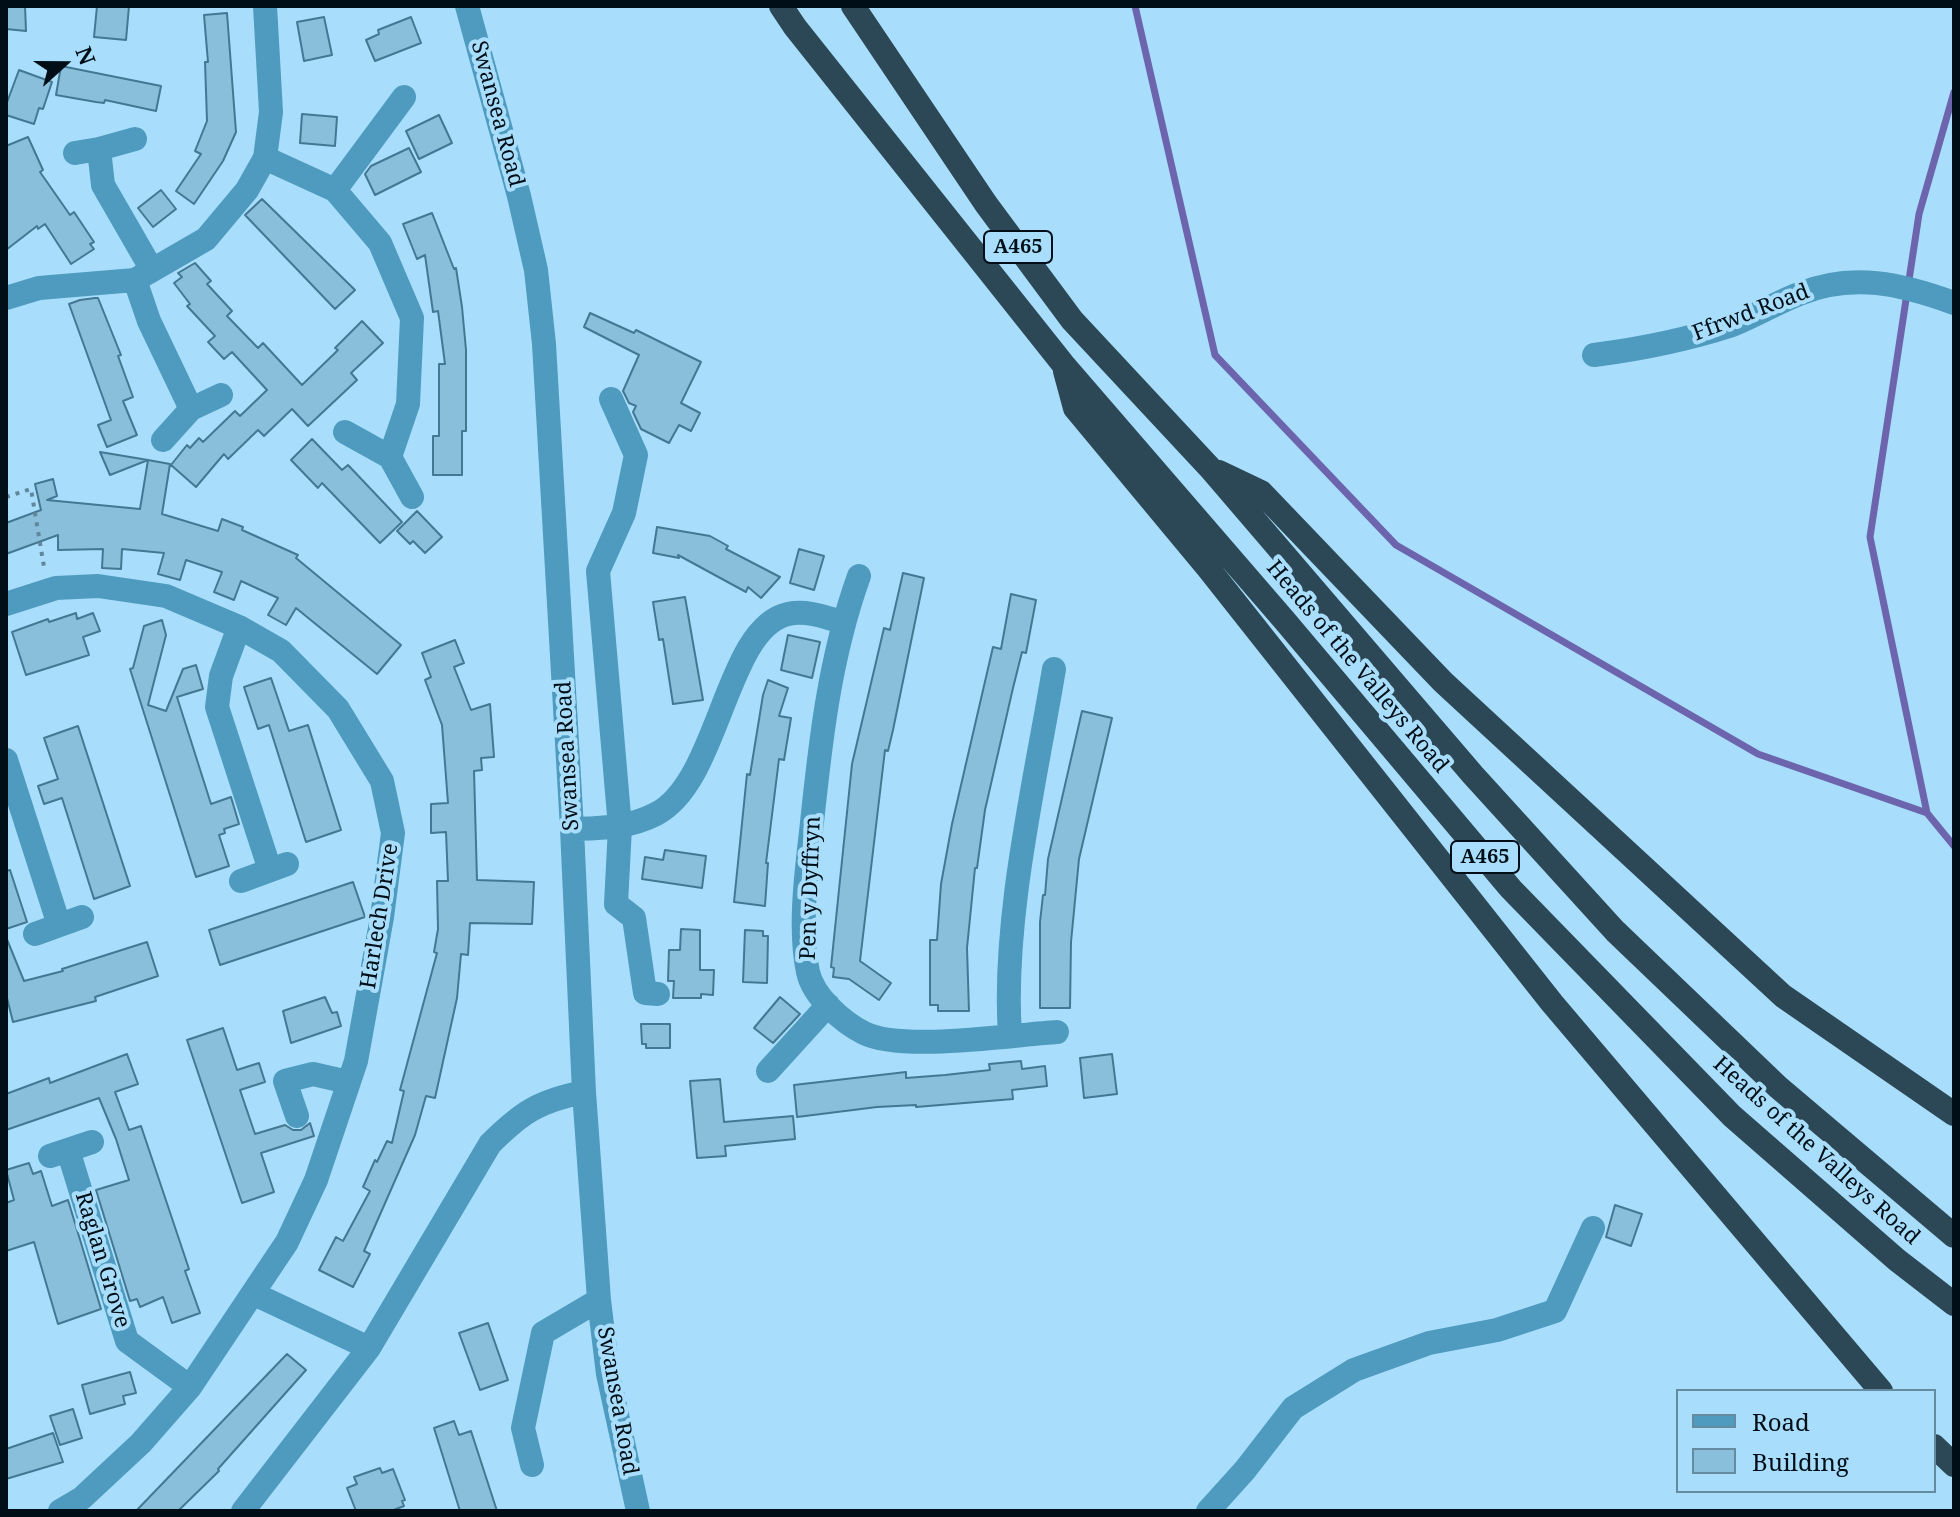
<!DOCTYPE html>
<html>
<head>
<meta charset="utf-8">
<style>
	body { margin:0 }
	#map { position:relative; width:1960px; height:1517px; overflow:hidden; background:#a8defb; font-family:"Noto Serif",serif }
	canvas { display:block }
	.frame { position:absolute; inset:0; border:8px solid #000e17; pointer-events:none }
	.legend { position:absolute; left:1676px; top:1389px; width:260px; height:104px; box-sizing:border-box; background:#a8defb; border:2px solid #658ba0; margin:0; padding:10px 14px; list-style:none; font-size:24px; color:#000e17 }
	.legend li { display:flex; align-items:center; gap:16px; height:40px }
	.legend b { width:40px; border:2px solid #658ba0 }
	.north { position:absolute; left:24px; top:24px; width:80px; height:80px; -webkit-text-stroke:6px #a8defb; paint-order:stroke; rotate:69deg; font-size:22px; font-weight:700; line-height:32px; text-align:center; color:#000e17 }
	.north::after { content:''; display:block; margin:auto; width:28px; height:36px; background:#000e17; clip-path:polygon(50% 0,100% 100%,50% 72%,0 100%) }
</style>
</head>
<body>
<div id="map">
<canvas width="1960" height="1517"></canvas>
<div class="frame"></div>
<ul class="legend">
<li><b style="height:10px;background:#4e9bbf"></b>Road</li>
<li><b style="height:22px;background:#8abfdb"></b>Building</li>
</ul>
<div class="north">N</div>
</div>
<script>
const ctx = document.querySelector('canvas').getContext('2d');
ctx.lineJoin = 'round';
function strokePath(path, color, width, dash) { ctx.strokeStyle = color; ctx.lineWidth = width; ctx.lineCap = dash ? 'butt' : 'round'; ctx.setLineDash(dash || []); ctx.stroke(path); }
function fill(path, color) { ctx.fillStyle = color; ctx.fill(path, 'evenodd'); }
function drawText(font, color, halo, rows, align = 'center') {
  ctx.font = font + ' "Noto Serif",serif'; ctx.lineWidth = 8; ctx.setLineDash([]); ctx.textBaseline = 'middle'; ctx.strokeStyle = halo; ctx.fillStyle = color; for (const [text, x, y, turn = 0] of rows) {
    ctx.save(); ctx.translate(x, y); ctx.rotate((+turn || 0) * Math.PI / 180); ctx.textAlign = isNaN(turn) ? turn : align; if (halo) ctx.strokeText(text, 0, 0); ctx.fillText(text, 0, 0); ctx.restore();
  }
}
const stream = new Path2D(`
	M1135,6L1215,355L1396,545L1758,754L1927,813L1954,846
	M1927,813L1870,537L1919,214L1954,92`);
const building = new Path2D(`
	M6,6H25L26,31L6,29Z
	M97,6H129L126,40L94,37Z
	M227,13L236,132L223,161L194,204L176,191L201,154L195,151L207,121L205,62H208L204,15Z
	M324,17L332,55L304,61L297,22Z
	M411,17L421,43L375,61L366,40L379,34L378,30Z
	M61,66L161,86L156,111L105,100L104,103L96,102L56,95Z
	M19,70L52,82L43,109L39,108L34,124L6,115V105Z
	M302,114L337,117L335,146L300,143Z
	M439,115L452,143L419,159L406,131Z
	M28,137L43,170L40,172L70,215L74,212L94,242L90,244L94,249L71,264L45,224L38,229L37,226L6,250V146Z
	M409,148L421,172L375,195L365,174L371,166Z
	M161,190L176,209L153,227L138,208Z
	M262,199L355,290L335,309L245,215Z
	M432,213L454,269L456,268L462,307L466,350V431H462V475H433V436H439V364H445L438,311L433,312L425,255L417,259L403,224Z
	M195,263L211,281L207,284L232,311L227,316L258,348L263,343L302,385L338,350L335,348L362,321L383,343L351,373L357,380L308,426L292,409L264,436L258,430L228,459L224,454L196,487L171,465L187,445L190,448L199,438L203,442L235,411L240,416L267,390L232,352L224,359L208,342L215,336L187,306L190,304L174,283L182,277L178,273Z
	M95,298H98L121,355L118,356L133,397L123,401L137,435L107,447L98,425L111,420L69,304L80,300Z
	M590,313L634,333L636,330L701,362L681,403L700,413L691,431L679,425L669,443L641,429L633,412L636,406L629,403L623,391L639,355L584,327Z
	M312,439L342,470L348,465L402,522L380,543L322,483L318,488L291,460Z
	M100,452L148,460L110,475Z
	M148,460L170,464L162,514L218,531L222,519L243,527L242,530L298,555L296,558L401,645L377,674L296,608L286,625L268,615L278,598L241,581L234,600L214,592L222,572L186,560L180,580L158,574L164,553L122,549L121,569L102,568L103,549L58,550V535L6,554V523L41,510L35,484L53,479L57,496L47,500L140,509Z
	M417,511L442,537L425,553L413,541L410,544L397,531Z
	M657,527L710,536L728,546L726,549L780,577L761,598L748,587L746,592L678,555L679,558L653,553Z
	M799,549L824,556L814,590L790,583Z
	M903,573L924,578L893,730L888,751L885,750L860,961L891,983L879,1000L849,979L833,977L834,968L831,967L852,764L884,628L890,630Z
	M1011,594L1036,600L1026,653L1022,652L1013,688L985,810L977,868H975L967,948L969,1011H938V1005H930V940H937L941,884L952,824L993,647L1001,649Z
	M685,597L703,700L673,704L663,639L659,640L653,602Z
	M76,613L77,619L93,613L100,631L83,637L89,655L26,675L12,632L48,619L49,622Z
	M162,620L166,635L148,705L166,711L183,669L196,665L203,689L177,697L211,804L231,797L239,824L224,829L225,833L219,835L229,866L196,877L130,669L133,668L144,626Z
	M788,635L820,642L812,678L781,670Z
	M455,640L464,663L454,667L471,710L490,704L494,757L481,758L482,770L474,771L477,880L534,882L532,924L470,923L468,955L461,954L457,998L435,1098L426,1096L415,1135L364,1251L370,1254L353,1287L319,1270L336,1237L343,1241L370,1191L363,1187L375,1160L377,1162L387,1141L392,1143L404,1091L400,1090L437,953L434,952L438,929L437,881H448L446,832L431,833V804L448,803L442,725L425,680L431,677L422,653Z
	M271,678L289,731L308,725L341,830L306,842L269,725L258,729L244,687Z
	M768,680L788,688L779,716L791,718L784,760L779,759L766,863H768L765,906L734,902L747,774L750,775L763,695Z
	M1082,711L1112,718L1079,859L1071,942L1070,1008H1040V922L1043,895H1045L1048,859Z
	M78,726L130,886L94,899L62,798L44,804L38,786L58,779L44,738Z
	M665,850L706,856L702,888L642,879L645,857L663,860Z
	M10,870L27,922L6,929V871Z
	M353,882L365,917L220,965L209,930Z
	M681,929L700,930V970H714L713,995L701,994V998H673L674,981H668L669,950H680Z
	M745,930L763,931V936H768L767,983L743,982Z
	M6,937L24,981L63,971L62,969L147,942L158,976L95,997L96,1001L13,1022L6,994Z
	M325,997L332,1013L337,1012L341,1026L291,1043L283,1011Z
	M780,997L800,1014L773,1043L754,1028Z
	M641,1024H670V1048H646V1044H642Z
	M223,1028L237,1070L259,1063L265,1082L240,1090L255,1134L285,1125L293,1130H301L310,1123L314,1136L261,1153L274,1192L242,1203L187,1040Z
	M127,1054L138,1084L115,1092L129,1130L141,1126L189,1269L185,1271L200,1313L172,1323L163,1297L140,1307L137,1299L130,1301L96,1190L129,1180L116,1139L99,1098L6,1130V1094L49,1078L50,1083Z
	M1112,1054L1117,1094L1084,1098L1080,1058Z
	M1021,1061L1022,1069L1045,1066L1047,1086L1012,1090L1013,1099L916,1107V1105L877,1107L797,1117L794,1085L906,1072V1078L945,1075L990,1070L989,1064Z
	M720,1079L724,1122L793,1116L795,1139L725,1146L726,1156L697,1158L690,1081Z
	M29,1163L33,1174L41,1171L52,1206L68,1200L101,1309L58,1324L34,1242L6,1251V1203L14,1200L6,1170Z
	M1615,1205L1642,1214L1631,1246L1606,1237Z
	M488,1323L508,1380L480,1390L459,1333Z
	M287,1354L306,1370L218,1469L219,1471L178,1511H136Z
	M130,1372L136,1393L123,1396L125,1404L90,1414L82,1385Z
	M73,1409L82,1438L60,1445L50,1416Z
	M454,1421L459,1435L471,1431L497,1511H460L434,1428Z
	M53,1433L63,1462L6,1479V1449Z
	M380,1468L382,1473L393,1469L405,1500L402,1501L404,1506L391,1511H356L347,1488L357,1484L354,1477Z`);
const path = new Path2D(`
	M6,497L31,489L44,567`);
const minor = new Path2D(`
	M467,6L519,196L536,270L544,344L572,829L584,1092L599,1300L608,1374L638,1511
	M99,149L135,139
	M75,153L99,149L103,185L152,270
	M265,158L335,190L380,243L412,318L408,404L390,457
	M335,190L404,97
	M135,280L149,321L191,409L163,440
	M6,298L39,288L135,280L206,239L247,190L265,158L271,112L265,6
	M1594,355C1641,349 1686,340 1732,325C1755,316 1776,303 1799,294C1852,272 1902,284 1954,303
	M611,399L636,455L624,513L598,571L620,827L616,904L634,918L645,993L658,994
	M191,409L221,395
	M345,432L390,457L412,497
	M859,576C829,659 820,745 811,832C806,875 799,930 808,972C813,996 842,1022 864,1033C902,1052 1011,1035 1057,1032
	M6,604L56,588L98,586L166,596L239,627L281,651L338,709L382,781L393,833L382,917L356,1061L316,1180L287,1242L190,1387L141,1443L82,1498L60,1511
	M239,627L221,676L217,707L270,870
	M6,760L59,925
	M572,829C602,828 629,828 656,814C720,781 725,628 788,614C807,610 825,617 842,622
	M241,881L287,864
	M35,934L82,917
	M1010,1035C1002,920 1035,783 1054,669
	M768,1071L828,1005
	M297,1116L285,1081L313,1074L348,1082
	M68,1150L127,1341L190,1387
	M50,1156L92,1142
	M254,1294L369,1348
	M532,1465L523,1428L543,1333L599,1300
	M243,1511L369,1348L490,1144C522,1112 539,1101 584,1092
	M1208,1511L1245,1470L1293,1408L1354,1370L1429,1343L1497,1330L1555,1311L1593,1228`);
const highway = new Path2D(`
	M781,6L795,27L1063,364L1285,621L1511,889L1732,1116L1897,1260L1954,1304
	M853,6L986,204L1072,320L1210,468L1473,775L1615,931L1778,1087L1954,1236
	M1065,371L1075,408L1208,568L1552,1003L1881,1391
	M1219,472L1261,492L1443,682L1783,996L1954,1114
	M1934,1446L1954,1465`);
const shields = [
	[1018,247,68],
	[1485,857,68]
];
const shieldNames = [
	["A465",1018,247],
	["A465",1485,857]
];
const streetNames = [
	["Swansea Road",497,114,75],
	["Ffrwd Road",1751,313,-21],
	["Heads of the Valleys Road",1357,667,50],
	["Swansea Road",568,756,-93],
	["Pen y Dyffryn",811,888,-88],
	["Harlech Drive",380,916,-81],
	["Heads of the Valleys Road",1816,1151,42],
	["Raglan Grove",102,1260,73],
	["Swansea Road",617,1401,80]
];
strokePath(stream, '#6d64ae', 7);
fill(building, '#8abfdb');
strokePath(building, '#447892', 2);
strokePath(path, '#62879c', 4, [4, 6]);
strokePath(minor, '#4e9bbf', 24);
strokePath(highway, '#2c4856', 24);
for (const [x, y, w] of shields) { const box = new Path2D(); box.roundRect(x - w / 2, y - 16, w, 32, 6); ctx.fillStyle = '#a8defb'; ctx.fill(box); strokePath(box, '#000e17', 2); }
drawText('bold 20px', '#000e17', null, shieldNames);
drawText('22px', '#000e17', '#a8defb', streetNames);
</script>
</body>
</html>
